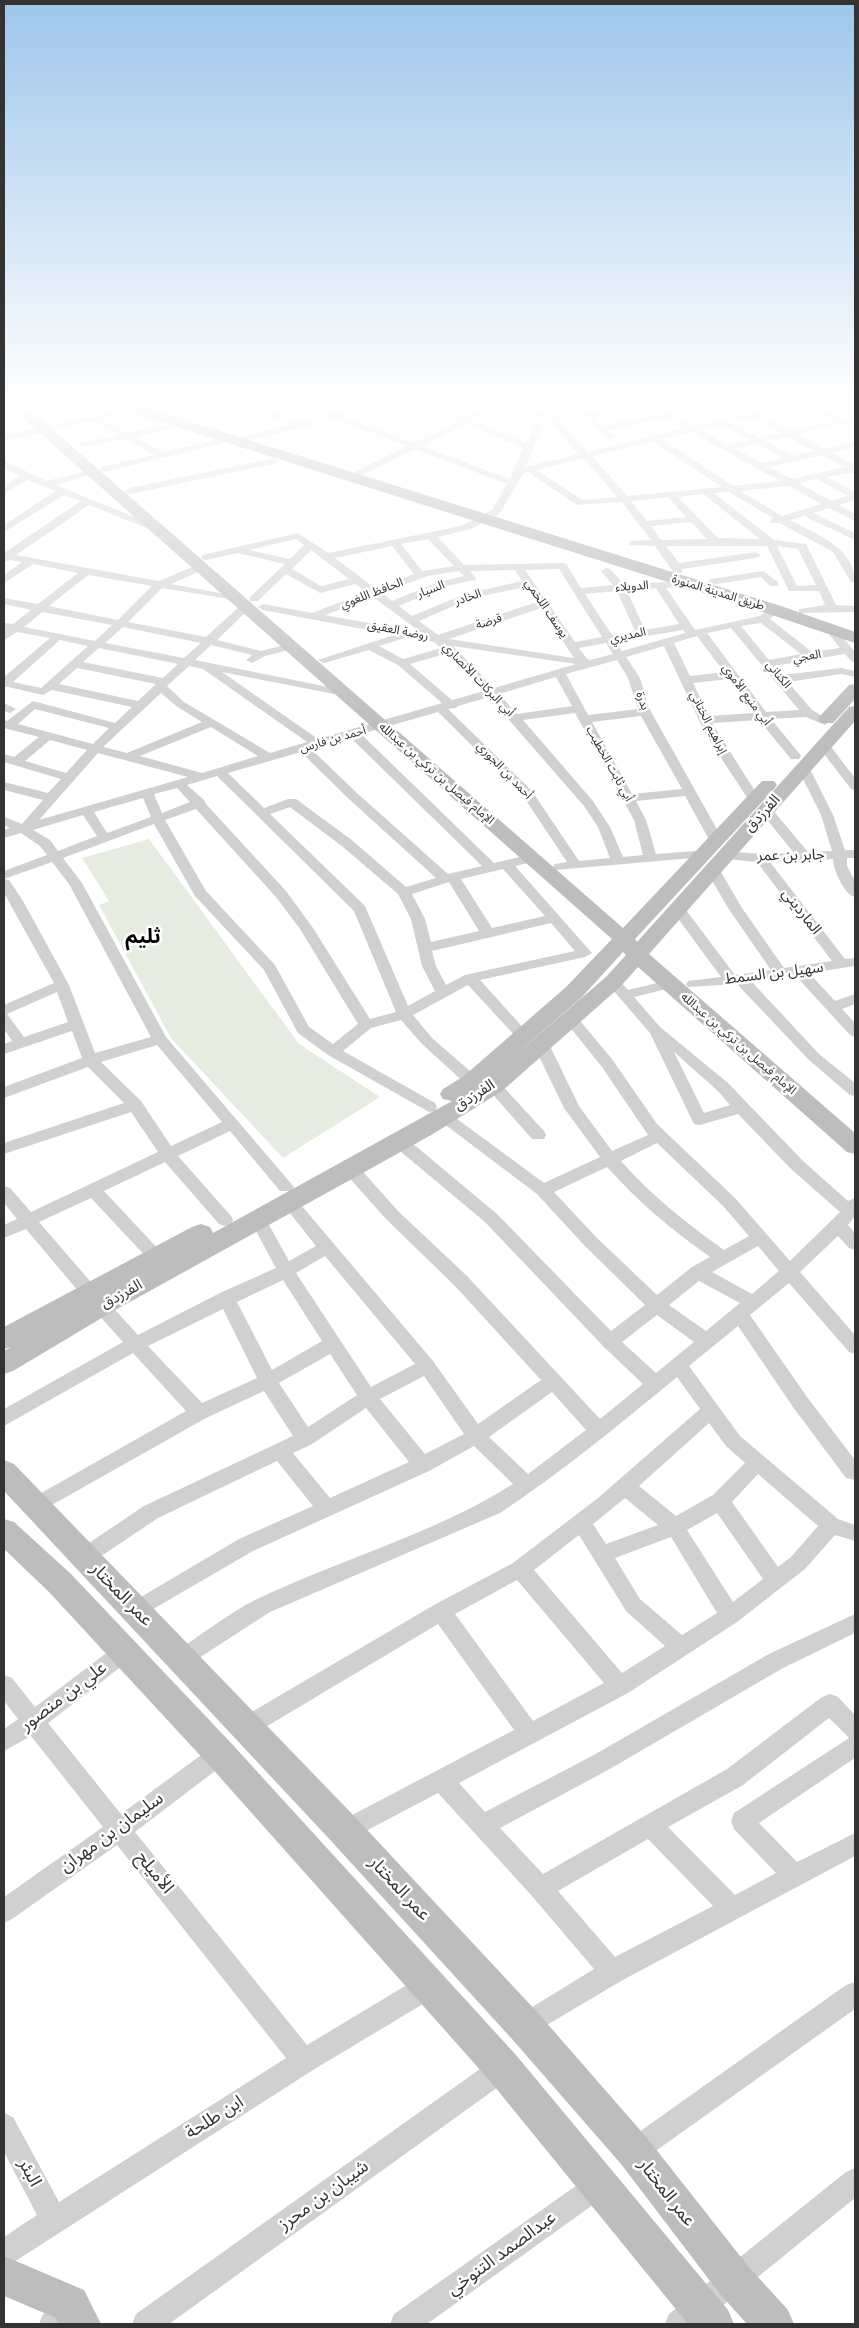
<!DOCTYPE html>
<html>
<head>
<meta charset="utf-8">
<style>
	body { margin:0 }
	#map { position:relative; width:859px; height:2328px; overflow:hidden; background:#fff; font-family:Roboto,sans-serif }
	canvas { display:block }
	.frame { position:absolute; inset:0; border:5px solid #333; pointer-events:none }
</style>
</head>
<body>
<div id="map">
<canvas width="859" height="2328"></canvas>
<div class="frame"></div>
</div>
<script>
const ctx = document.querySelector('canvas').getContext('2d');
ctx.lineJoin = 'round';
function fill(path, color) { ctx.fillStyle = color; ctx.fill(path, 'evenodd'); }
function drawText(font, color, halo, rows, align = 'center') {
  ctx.font = font + ' Roboto,"Noto Sans Arabic",sans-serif'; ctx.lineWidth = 5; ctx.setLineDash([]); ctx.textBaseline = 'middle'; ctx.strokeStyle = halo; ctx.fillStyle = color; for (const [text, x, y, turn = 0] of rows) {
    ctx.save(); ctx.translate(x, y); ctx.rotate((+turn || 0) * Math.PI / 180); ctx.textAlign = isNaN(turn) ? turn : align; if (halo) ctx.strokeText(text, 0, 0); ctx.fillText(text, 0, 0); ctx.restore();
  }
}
const green = new Path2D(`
	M149,839L299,1044L380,1097L283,1158L171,1038L99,905L109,901L82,858Z`);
const street = new Path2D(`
	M34,405H48L30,410V406Z
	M237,405H250L300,421L325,416L301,405H313L336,413L373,405H389L344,417L414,443L460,420L429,405H440L467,417L492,405H503L475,420L526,443L539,417L508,405H521L541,412L545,405H553L551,411L588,452L684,428L666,418L608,430L615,437L610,440L572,405H581L589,413L625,405H641L594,417L603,426L659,414L645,405H656L669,412L702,405H719L676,416L693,426L745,415L730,405H741L755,413L789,405H816L841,419L855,415V421L847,423L846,425L839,424L796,434L824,449L855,441V447L831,453L855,464V472L827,477L855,492V500L839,505L855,514V521L829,508L813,513L855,533V540L804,516L790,520C817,535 855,547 855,583L851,582L833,552L780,523H772L770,521L773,518L729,492L714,493L774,540L806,544L836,605L855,606V612L799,613V609L825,605L819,591H789L767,546H666L679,563L756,552L761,555L756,558L682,569V573H674L655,546L630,545V541L651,540L622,502L577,505L528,472L523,474L499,514L471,529L438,537L464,565L562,563L566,564L581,588L613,585L601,571L606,568L610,569L624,584L690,581V585L666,588L695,630L760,616L771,608H779V612L770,619L812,652L840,648L825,629L830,626L834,627L855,652V662L851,661L845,654L774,666L782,675L841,668L855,671V677L841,674L788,682L812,710L831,721L825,725L806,717L771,719L799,753L801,756L799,759H791L759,720L712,723L760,799L754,803L750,802L706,735L664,646L626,657L640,678L649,708L723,840L721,843H711L685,796L636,801L646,820L656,854L709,850L711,853L709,856L704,857L555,870L553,867L555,864L567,862L523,796L438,712L361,734L494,863L532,854L537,855L539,858L537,861L515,866L592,953L585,957L480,980L528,1033L530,1036L528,1039H518L468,985L413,1015L432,1038L477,1077L480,1081L477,1085H467L422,1044L401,1020L371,1028L343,1051L435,1103L437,1107L435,1111L429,1112L328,1055L298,1033L264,970L195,896L154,824L63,858L82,883L166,1037L294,1187L292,1191H280L230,1131L178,1156L231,1216L233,1220L231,1224L225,1226L219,1224L165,1162L104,1191L162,1253L165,1257L162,1261L156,1263L150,1261L91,1198L39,1222L96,1288L99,1293L96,1298L90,1300L84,1298L26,1229L4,1238V1225L17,1219L4,1203V1186L10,1188L31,1212L158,1152L131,1112L4,1154V1143L124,1103L88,1067L4,1098V1087L82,1058L72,1031L4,1054V1044L12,1041L4,1029V1005L54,983L4,893V871L47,855L40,846L21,833L4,838V830L10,828L4,825V817L22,824L43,800L4,790V782L48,793L61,779L4,762V754L14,757L39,737L4,728V720L7,721L33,701L115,723L132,707L52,690L43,695L4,686V677L50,638L17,632L4,640V632L6,630L4,629V623L13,624L31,610L4,604V598L38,604L78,573L33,564L4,583V575L22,562L9,560L4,562V553L81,501L64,495L4,532V525L56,491L27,480L4,494V487L19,476L4,468V461L47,481L95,469V473L56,485L161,528L152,530L89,505L16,555L159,581L197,565H205V569L171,584L242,597V601L162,588L128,622L206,637L242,604H250V608L217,640L261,651L292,643L296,644V648L265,656L252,663L246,660L252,655L211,645L195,660L348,691L350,693L344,696L222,672L318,739L442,703L398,665L369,650L324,663L318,660L394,635L263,610L258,607L263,604L312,613L367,592L355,584L320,593L286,574L258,601H250V597L285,564L238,553L206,560L202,559V555L298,533L328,553L451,528L463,525L492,510L507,484L415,449L362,475H356V471L407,446L334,419L248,441L245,440V436L290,424ZM806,406L832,421L789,431L762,416ZM547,418L579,454L525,467ZM753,418L780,433L759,438L732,423ZM468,424L523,448L510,479L422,446ZM723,425L750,440L728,445L701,430ZM691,432L780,481L733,486L662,439ZM787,437L814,451L793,456L766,441ZM653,441L722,487L627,496L592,456ZM756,444L783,458L762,463L735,449ZM821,455L844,467L792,479L769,467ZM584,458L617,497L582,500L537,470ZM817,479L848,496L831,501L799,483ZM789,486L822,504L782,516L740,491ZM703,494L760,539L718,538L678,497ZM668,497L686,517L647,521L631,501ZM691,522L707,539L661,540L651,526ZM296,539L304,545L290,559L249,550ZM428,539L454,566L422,571L401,544ZM392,546L414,574L376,589L335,558ZM777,546L798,549L816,585L797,586ZM311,550L349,579L321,586L292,569ZM559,569L602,637L575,642L525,570ZM515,570L522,581L465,594L412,616L399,606L446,586L475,580L476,578L470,571ZM459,571L464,576L439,582L392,601L382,593L428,576ZM88,575L152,586L118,620L49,606ZM526,587L537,602L438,635L419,621L472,598ZM656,588L679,624L645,630L627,591ZM617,591L635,631L612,635L585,594ZM373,597L422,633L325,615ZM541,608L574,658L449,639ZM42,612L112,625L95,641L24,627ZM761,623L801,654L769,660L741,626ZM123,627L201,643L184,658L105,643ZM731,628L799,710L766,712L707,633ZM683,630L685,633L622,651L616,641ZM697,636L724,672L690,676L674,643ZM408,637L434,642L441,648L403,659L379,646ZM60,640L88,646L41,688L13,682ZM606,643L613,654L590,660L587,659L579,648ZM453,646L576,664L494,688ZM99,648L178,664L163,678L83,662ZM448,653L484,691L452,700L410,664ZM617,660L628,678L638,709L588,715L566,674ZM189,666L203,669L307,742L270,753L184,702L167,686ZM77,668L156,684L138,701L59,684ZM556,677L572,706L517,714L499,694ZM729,679L754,713L709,716L693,683ZM161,693L176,706L202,722L127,753L103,747ZM489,697L584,806L598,827L610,858L579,861L532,791L448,709L456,708L458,706ZM35,709L109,728L93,744L18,724ZM575,713L634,820L643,855L623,857L610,827L593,801L523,720ZM641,716L682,789L632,794L592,722ZM211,727L258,756L202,773L140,756ZM350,737L482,866L448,874L358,794L311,749ZM50,740L87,750L66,773L25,761ZM301,752L350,800L436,878L406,887L353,841L296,799H288L264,808L228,773ZM98,753L188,777L39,820ZM217,776L354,911L396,1012L370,1019L313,928L286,891L206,804L204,800L187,785ZM177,788L190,802L162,813L154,794ZM143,798L151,817L107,833L94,812ZM290,807L343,847L398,894L411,919L422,966L435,991L408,1006L365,906L270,814ZM196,809L276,897L300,929L358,1024L333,1044L309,1027L275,965L206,891L165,820ZM83,815L97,836L58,851L50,840L33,830ZM52,862L69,884L151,1037L95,1053L69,985L23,901L9,880L4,879ZM503,869L545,916L492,928L461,879ZM449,882L479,931L431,942L425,919L412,894ZM551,923L575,951L465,975L446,985L436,966L432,951ZM57,992L68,1022L24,1037L7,1014ZM157,1045L222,1122L171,1146L141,1101L101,1062Z
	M133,406L136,407V411L102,419L128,433L182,421L186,424L135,437L164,452L230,437L235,440L104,472L101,471V467L155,455L126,439L80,447V443L119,435L93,421L57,429L53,426Z
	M45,427L48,428V432L4,441V435Z
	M274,458L279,461L277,463L130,494L125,491L130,488Z
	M763,571L778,582V586H770L761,577L711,585L706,582L711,579Z
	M4,703L16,709L10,713L4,711Z
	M824,742L828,743L855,778V790L851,789L818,746Z
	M804,765L810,769L833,815L845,850H855V858H847V866L855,881V897C844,895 833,869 833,859L770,862L845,959L855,958V966L809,973L835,1001L855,994V1004L842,1009L855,1023V1037L850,1035L795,975L752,982L819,1054L855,1083V1096L850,1095L809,1060L737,984L688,987L686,984L688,981L721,977L671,909L673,906H683L735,975L771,970L728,908L706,870L708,867H718L742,908L784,968L832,961L757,862L726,859L719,855L726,851L761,854L794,853L760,811L766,807L771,808L808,852L832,851L821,815L798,769Z
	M613,978L618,979L628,990L670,980L675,981L677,984L675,987L634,997L660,1027L728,1083L803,1161L848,1201L855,1198V1216L848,1225L855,1233V1250L849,1248L838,1236L800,1272L855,1335V1354L849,1352L789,1283L750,1315L807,1397L855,1460V1480L846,1478L793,1407L738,1326L689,1366L740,1436L838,1519L855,1525V1541L835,1535L805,1569L737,1622L628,1693L459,1783L485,1812L592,1756L769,1654L855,1614V1633L783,1668L608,1770L500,1828L543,1874L727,1769L822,1697L830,1694L838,1697L855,1715V1758L759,1823L797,1862L855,1833V1856L621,1981L525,2038L516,2035L513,2026L516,2017L594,1969L532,1896L438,1793L345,1842L337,1839L334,1831L337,1823L514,1730L438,1624L254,1734L246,1737L238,1734L235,1727L238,1720L434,1605L513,1563L598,1498L700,1409L677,1377C620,1424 562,1472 500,1513L270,1612L182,1669L175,1666L171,1659L175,1652C201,1635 229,1613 257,1599C341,1559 434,1534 513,1484L474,1446L429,1471L253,1551L136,1619L129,1616L126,1610L129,1604L239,1539L313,1506L277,1461L158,1518L91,1563L84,1566L77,1563L74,1557L77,1551L144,1506L293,1436L264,1391L206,1418L36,1514L29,1512L26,1506L29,1500L186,1411L133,1353L4,1426V1409L123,1342L95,1311L92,1306L95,1301L101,1299L107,1301L138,1335L220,1293L276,1268L250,1220L252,1216L258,1214L264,1216L289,1261L316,1246L282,1203L284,1199H296L433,1361L478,1424L541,1380L455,1286L386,1219L345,1173L343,1169L345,1165H357L398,1211L467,1276L600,1419L643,1384L604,1347L485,1222L394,1146L392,1142L394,1138H406L497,1214L611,1331L645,1305L584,1245L537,1194L435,1117L437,1113H449L544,1183L600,1157L564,1108L533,1044L541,1039L549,1044L579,1106L612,1151L648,1135L602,1067L565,1021L563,1018L565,1015H575L612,1059L657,1124L735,1198L790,1261L840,1212L791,1169L738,1114L700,1125L694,1124L650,1033L606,982ZM674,1052L718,1091L730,1105L704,1113ZM657,1143L723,1206L749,1236L724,1250C686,1223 651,1195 621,1161ZM607,1167C638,1202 672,1230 710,1257L692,1267L657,1295L596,1237L554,1192ZM758,1246L779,1271L752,1294L712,1272ZM325,1256L415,1364L371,1387L296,1273ZM283,1280L322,1341L272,1370L237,1302ZM699,1281L740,1303L706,1331L669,1305ZM223,1309L257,1378L202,1403L148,1346ZM657,1315L694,1342L656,1373L622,1342ZM330,1354L357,1395L308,1427L279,1383ZM424,1376L464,1434L425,1454L380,1399ZM552,1392L586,1430L528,1474L489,1437ZM366,1408L409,1462L330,1498L293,1453L312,1444ZM709,1423L726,1446L745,1463L713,1495L676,1516L639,1486ZM758,1474L818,1526L791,1557L778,1567L732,1502ZM625,1498L658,1525L606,1544L593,1524ZM717,1513L763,1579L733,1602L687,1530ZM579,1535L626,1611L665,1646L622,1673L534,1570ZM671,1537L717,1613L682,1635L640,1599L615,1558ZM517,1580L604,1683L533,1721L455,1614ZM829,1718L849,1738L734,1813L731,1821L734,1829L776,1873L735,1895L668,1827L743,1785ZM648,1839L713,1906L615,1957L558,1891Z
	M494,1081L499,1082L544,1131L546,1135L544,1139H532L489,1090L486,1086L489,1082Z
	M124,1643L131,1645L135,1652L131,1659L48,1723L121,1814L212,1747L220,1744L228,1747L231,1754L228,1761L135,1832L307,2045L420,1977L429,1974L438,1977L441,1986L438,1995L313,2070L14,2262L4,2266V2237L37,2215L4,2152V2113L13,2117L59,2202L286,2058L117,1845L12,1919L4,1923V1897L103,1827L31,1736L4,1751V1729L18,1719L4,1701V1675L12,1678L35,1707L117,1645Z
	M855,1982V2009L643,2160L634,2164L625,2160L621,2151L625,2142L846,1985Z
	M503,2055L512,2059L516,2068L512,2077L169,2324H132L136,2314L494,2059Z
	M855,2168V2198L700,2324H665L669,2314L846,2172Z
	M599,2172L608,2176L612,2185L608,2194L427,2324H390L394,2314L590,2176Z
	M78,2304L88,2308L92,2318L89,2324H39L43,2314Z`);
const secondary = new Path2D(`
	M8,405H22L50,427L623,928L762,781H774L777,785L774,789L635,939L637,942L849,707L855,706V721L649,954L855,1133V1154L847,1152L638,967L620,987L502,1091L433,1134L110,1313L13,1371L4,1374V1351L11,1347L4,1349V1327L192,1227L201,1224L210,1227L213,1233L452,1101L443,1099L440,1094L443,1089L464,1076L566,987L612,939ZM623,952L626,955L606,977L499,1069L582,997Z
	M855,684V699L833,723H821L818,719L821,715L849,685Z
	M4,1460L14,1464L357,1819L538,2013L647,2138L748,2266L788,2310L794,2324H747L720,2294L621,2164L512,2039L333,1843L4,1491Z
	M4,1519L14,1522L71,1574L231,1743L516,2055L728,2310L734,2324H688L490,2081L209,1765L49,1592L4,1549Z
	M4,2256L84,2290L101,2324H59L56,2318L4,2296Z`);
const primary = new Path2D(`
	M115,405H137L781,606L855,632V643L769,614L117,408Z`);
const farStreetnames = [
	["الدويلاء",632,587,-4],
	["السيار",431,590,-21],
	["طريق المدينة المنورة",718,593,17],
	["الحافظ اللغوي",372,594,-21],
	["الخادر",468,598,-19],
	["يوسف اللخمي",546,609,56],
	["قرضة",489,622,-18],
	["روضة العقيق",398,631,11],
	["المديري",628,636,-12],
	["العجي",807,657,-10],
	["الكناني",778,675,50],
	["أبي البركات الأنصاري",478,680,46],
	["أبي منيع الأموي",746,695,53],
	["بدرة",642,701,70],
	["إبراهيم الختاني",708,723,63],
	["أحمد بن فارس",333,740,-16],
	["أبي ثابت الخطيب",609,764,61],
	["أحمد بن الجوري",504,771,46],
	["الإمام فيصل بن تركي بن عبدالله",436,774,41],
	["الإمام فيصل بن تركي بن عبدالله",738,1044,41]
];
const streetNames = [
	["الفرزدق",763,814,-48],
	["جابر بن عمر",791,856,-1],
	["المارديني",801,912,52],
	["سهيل بن السمط",774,974,-7],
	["الفرزدق",475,1096,-33],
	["الفرزدق",122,1295,-29]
];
const nearStreetnames = [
	["عمر المختار",121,1595,46],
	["علي بن منصور",64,1697,-37],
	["سليمان بن مهران",112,1833,-36],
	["الأميلح",154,1873,51],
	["عمر المختار",399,1889,47],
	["ابن طلحة",215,2118,-32],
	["البئر",29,2173,62],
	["عمر المختار",666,2193,52],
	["شيبان بن محرز",324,2196,-36],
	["عبدالصمد التنوخي",502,2254,-36]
];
const districtNames = [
	["ثليم",143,938]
];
fill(green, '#e6ecdf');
fill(street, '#d0d0d0');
fill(secondary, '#bdbdbd');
fill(primary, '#ababab');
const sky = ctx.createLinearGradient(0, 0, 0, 731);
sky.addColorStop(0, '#9ec6ea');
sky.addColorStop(0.55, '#fff');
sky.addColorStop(1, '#ffffff00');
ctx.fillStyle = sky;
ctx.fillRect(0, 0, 859, 731);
drawText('12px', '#333', '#fff', farStreetnames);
drawText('15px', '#333', '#fff', streetNames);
drawText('18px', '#333', '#fff', nearStreetnames);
drawText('bold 20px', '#000', '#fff', districtNames);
</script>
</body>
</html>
